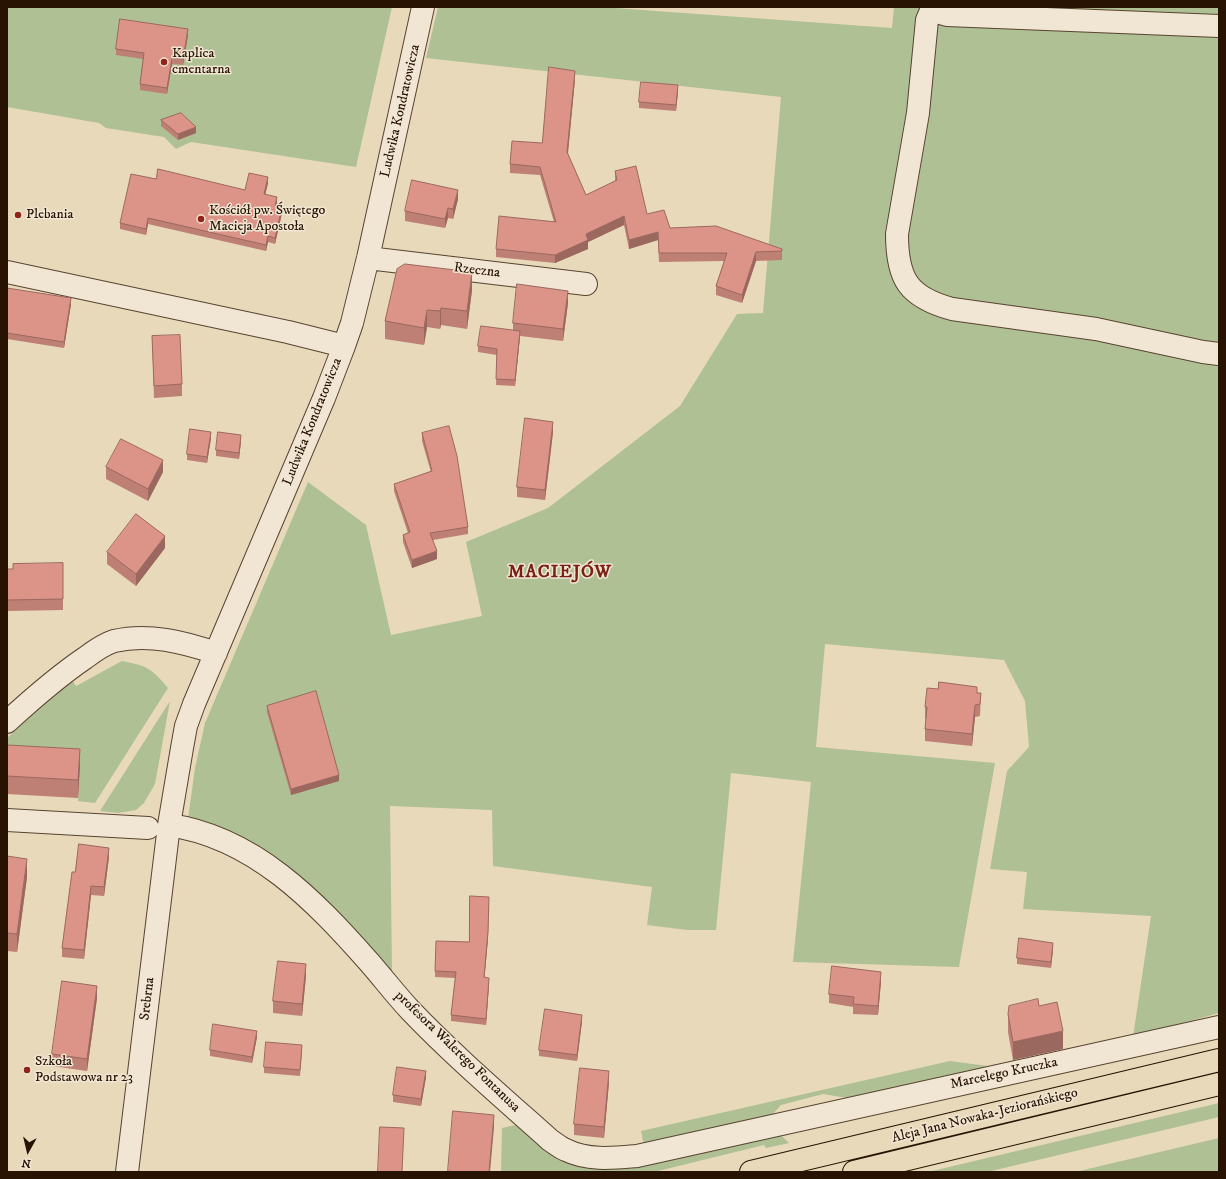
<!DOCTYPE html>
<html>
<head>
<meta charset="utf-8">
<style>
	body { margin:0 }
	#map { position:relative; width:1226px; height:1179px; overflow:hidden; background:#e8d9bb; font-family:"IM FELL DW Pica",serif }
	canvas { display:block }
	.frame { position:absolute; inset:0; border:8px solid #281302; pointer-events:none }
	.north { position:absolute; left:8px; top:1131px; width:40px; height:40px; -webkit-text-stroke:3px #f0e6d3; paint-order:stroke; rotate:188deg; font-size:11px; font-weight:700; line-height:16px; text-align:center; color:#281302 }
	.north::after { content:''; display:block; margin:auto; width:14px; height:18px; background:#281302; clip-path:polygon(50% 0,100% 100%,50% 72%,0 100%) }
</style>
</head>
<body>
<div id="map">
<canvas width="1226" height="1179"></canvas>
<div class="frame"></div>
<div class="north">N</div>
</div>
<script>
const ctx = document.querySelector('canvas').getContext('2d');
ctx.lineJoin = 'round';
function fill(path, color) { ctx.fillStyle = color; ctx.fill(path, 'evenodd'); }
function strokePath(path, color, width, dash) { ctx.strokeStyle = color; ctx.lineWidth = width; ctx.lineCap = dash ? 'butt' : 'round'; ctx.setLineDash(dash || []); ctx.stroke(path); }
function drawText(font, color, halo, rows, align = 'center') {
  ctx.font = font + ' "IM FELL DW Pica",serif'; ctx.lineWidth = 3; ctx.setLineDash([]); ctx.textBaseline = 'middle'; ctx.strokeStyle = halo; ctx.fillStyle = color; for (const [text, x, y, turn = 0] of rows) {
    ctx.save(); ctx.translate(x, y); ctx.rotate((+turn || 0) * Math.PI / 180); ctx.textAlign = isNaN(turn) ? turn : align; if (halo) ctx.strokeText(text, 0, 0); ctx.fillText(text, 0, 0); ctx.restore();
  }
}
const green = new Path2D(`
	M7,7H392L356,167L191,142L176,149L164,137L106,128L99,123L7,107Z
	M438,7H601L892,28L894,7H1219V1013L1133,1037L1151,916L1023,909L1027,872L990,869L1007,771L1029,747L1025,701L1004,660L825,644L816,747L995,763L959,967L793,962L811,782L731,773L716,930H687L647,925L652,887L493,866L492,810L390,806L392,971L315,894L188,819L195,768L205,723L308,482L366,525L391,635L482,616L466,542L548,508L680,406L737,314L763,313L781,97L426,58Z
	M122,661C148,666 151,668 168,688L95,803L78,801L80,767L7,763V738L72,680L76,686Z
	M170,701L155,784L144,803L136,810L118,813L100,811Z
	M950,1061L995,1067L847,1098L823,1094L781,1105L770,1117L644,1145L641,1131Z
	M1219,1103V1117L987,1172H928Z
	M520,1124L562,1156L776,1130L789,1143L766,1148L764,1145L654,1172H501L502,1128Z
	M1219,1138V1172H1075Z`);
const minor = new Path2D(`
	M933,7L940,13L947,15L1219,26
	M934,8L930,13L927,20L918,113L897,234C897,279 908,297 952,309L1096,329L1203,352L1219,354
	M368,258L586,284
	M7,272L288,332L344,346
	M7,722C32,699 57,677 85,658C93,652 104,644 114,641C149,633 183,642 216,653
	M7,820L148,828
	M169,825C254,837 315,901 369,962C383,978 396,995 410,1010C454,1056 503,1098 550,1140C555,1143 560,1148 566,1150C588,1161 614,1158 637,1156L1219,1027
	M127,1172L169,825L182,748L186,726L194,704L324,398L344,346L352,323L368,258L423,7`);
const major = new Path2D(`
	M751,1172L1219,1060
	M854,1172L1219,1084`);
const wall = new Path2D(`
	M188,35L183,65L172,64L167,94L140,90V84L143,59L116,55V49Z
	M575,79L568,154L586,195L615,181V171L647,214L670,228L782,249V260L756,261L742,303L716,295V286L724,261L659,262L658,240L629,249L624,225L588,242V249L555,263L496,257V249L554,222L540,175L510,173V164L542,143Z
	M678,91L676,111L639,108V102Z
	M161,120L196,133L178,140L161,126Z
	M156,179L245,190L268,183L265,195L277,203L276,206L282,213L275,244L268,242L266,251L148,224L146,235L120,229V223Z
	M458,199L453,219L448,218L445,228L405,221V211Z
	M7,288L71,304L64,348L7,339Z
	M472,290L467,329L441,325L440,329L427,327L424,345L385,339V321Z
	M568,303L563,341L520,336L515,386L496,385L497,355L478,352V346L513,330V323Z
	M152,336L182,384V396L154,398Z
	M553,432L545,500L517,497V487Z
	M422,433L468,527V534L433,540L437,559L412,568L403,542V535L408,533L394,491V484L431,472L422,441Z
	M211,438L207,463L187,460V454Z
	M241,441L239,459L216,456V450Z
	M106,467L163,472L148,501L106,479Z
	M165,548L136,586L107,564V552Z
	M63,563V610L7,611V569H13Z
	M977,693H981L980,716L975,717L972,746L925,741V729L926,719H925V707Z
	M267,706L339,781L291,795L267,712Z
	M7,745L80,767L78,798L7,794Z
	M7,856L27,877L17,952L7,951Z
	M109,857L104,896L91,895L84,959L62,957V948L75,872Z
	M488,938L484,978L489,984L486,1025L451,1021V1015L455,978L435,977V971L469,942Z
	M1053,949L1051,968L1017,964V958Z
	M306,976L302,1016L273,1013V1001Z
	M881,981L878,1015L853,1014V1007L829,1003V994Z
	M97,998L87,1071L52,1066V1054Z
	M1008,1014L1063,1049L1013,1060L1008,1032Z
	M582,1021L577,1061L539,1056V1050Z
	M257,1037L252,1063L210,1056V1050Z
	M302,1052L300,1076L264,1073V1067Z
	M426,1077L421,1106L393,1102V1095Z
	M609,1082L604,1138L574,1135V1124Z`);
const shadedWall = new Path2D(`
	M188,29V35L183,65V59Z
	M172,58V64L167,94V88Z
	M575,71V79L567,161V152Z
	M678,85V91L676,111V105Z
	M196,127V133L178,140V134Z
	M268,177V183L264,200V194Z
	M458,190V199L453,219V209Z
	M277,197V203L275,212V206Z
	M282,207V213L275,244V238Z
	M448,208V218L445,228V219Z
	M624,216V225L588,242V249L555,263V255L586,234Z
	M148,218V224L146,235V229Z
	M658,232V240L629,249V240Z
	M268,236V242L266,251V245Z
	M756,252V261L742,303V295Z
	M472,272V290L467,329V311Z
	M568,291V303L563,341V329Z
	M71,298V304L64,348V342Z
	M441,308V325L440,329V311Z
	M427,310V327L424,345V328Z
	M520,331V337L515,386V380Z
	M553,422V432L545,500V490Z
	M211,432V438L207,463V457Z
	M241,435V441L239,459V453Z
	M163,460V472L148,501V489Z
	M165,536V548L136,586V574Z
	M437,551V559L412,568V560Z
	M975,705V717L972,746V734Z
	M80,749V767L78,798V780Z
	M339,775V781L291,795V789Z
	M109,848V857L104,896V887Z
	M27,859V877L17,952V934Z
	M91,886V895L84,959V950Z
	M489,897L488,938L484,984V977Z
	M1053,943V949L1051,968V962Z
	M306,964V976L302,1016V1004Z
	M881,972V981L878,1015V1006Z
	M489,978V984L486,1025V1019Z
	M97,986V998L87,1071V1059Z
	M582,1015V1021L577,1061V1055Z
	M257,1031V1037L252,1063V1057Z
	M1063,1031V1049L1013,1060V1042Z
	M426,1071V1077L421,1106V1099Z
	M609,1071V1082L604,1138V1127Z
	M494,1115V1127L490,1172H489Z`);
const building = new Path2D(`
	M120,19L188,29L183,59L172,58L167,88L140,84L144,53L116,49Z
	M549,67L575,71L567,152L586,195L617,180L615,171L636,166L647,214L664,210L670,228L716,226L782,249V251L756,252L742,295L716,286L727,253H659L658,232L629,240L624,216L586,234L588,240L555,255L496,249L499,216L556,222L540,167L510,164L512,141L542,143Z
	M641,82L678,85L676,105L639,102Z
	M181,113L196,127L178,134L161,120Z
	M158,169L245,190L249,173L268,177L264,194L277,197L275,206L282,207L275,238L268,236L266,245L148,218L146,229L120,223L131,174L156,179Z
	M412,180L458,190L453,209L448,208L445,219L405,211Z
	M405,264L472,272L467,311L441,308L440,311L427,310L424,328L385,321L397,269Z
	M517,284L568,291L563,329L513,323Z
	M7,288L71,298L64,342L7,333Z
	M481,326L520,331L515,380L496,379L497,349L478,346Z
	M180,335L182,384L154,386L152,336Z
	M525,418L553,422L545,490L517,487Z
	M449,426L457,456L468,527L430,533L437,551L412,560L403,535L410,532L394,484L432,471L422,433Z
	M190,429L211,432L207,457L187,454Z
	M218,432L241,435L239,453L216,450Z
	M121,439L163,460L148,489L106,467Z
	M136,514L165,536L136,574L107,552Z
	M63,563V599L7,600V569H13V564Z
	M939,682L977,687V693H981L980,704L975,705L972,734L925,729L927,707H925L927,688L938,689Z
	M316,691L339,775L291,789L267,706Z
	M7,745L80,749L78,780L7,776Z
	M79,844L109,848L104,887L91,886L84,950L62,948L72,872H75Z
	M7,856L27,859L17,934L7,933Z
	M470,896L489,897L488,932L484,977L489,978L486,1019L451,1015L456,972L435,971L436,941L469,942Z
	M1019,938L1053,943L1051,962L1017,958Z
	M278,961L306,964L302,1004L273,1001Z
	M832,966L881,972L878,1006L853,1004L854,997L829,994Z
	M62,981L97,986L87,1059L52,1054Z
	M1038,999L1039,1006L1057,1002L1063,1031L1013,1042L1008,1014L1009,1006Z
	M545,1009L582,1015L577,1055L539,1050Z
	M213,1024L257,1031L252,1057L210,1050Z
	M266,1042L302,1045L300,1070L264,1067Z
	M397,1067L426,1071L421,1099L393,1095Z
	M580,1068L609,1071L604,1127L574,1124Z
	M453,1111L494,1115L489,1172H456L448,1171Z
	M380,1127L404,1128L402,1172H378Z`);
const markers = [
	[164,62,4,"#8f2418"],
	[18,215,4,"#8f2418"],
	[201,219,4,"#8f2418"],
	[27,1070,4,"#8f2418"]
];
const poiNames = [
	["Kaplica",172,54],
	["cmentarna",172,70],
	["Kościół pw. Świętego",209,211],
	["Macieja Apostoła",209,227],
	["Plebania",26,215],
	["Szkoła",35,1062],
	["Podstawowa nr 23",35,1078]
];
const streetNames = [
	["Ludwika Kondratowicza",401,111,-77],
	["Rzeczna",477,271,7],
	["Ludwika Kondratowicza",313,422,-68],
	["Srebrna",148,999,-83],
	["profesora Walerego Fontanusa",457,1052,44],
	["Marcelego Kruczka",1004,1074,-12],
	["Aleja Jana Nowaka-Jeziorańskiego",985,1116,-14]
];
const districtNames = [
	["MACIEJÓW",560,573]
];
fill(green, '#afc095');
strokePath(minor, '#584430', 24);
strokePath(major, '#281302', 24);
strokePath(minor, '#f0e6d3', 22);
strokePath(major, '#e8d9bb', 22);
fill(wall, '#be7f75');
fill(shadedWall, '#9b685f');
fill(building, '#dd9488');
strokePath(building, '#9b685f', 1);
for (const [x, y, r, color] of markers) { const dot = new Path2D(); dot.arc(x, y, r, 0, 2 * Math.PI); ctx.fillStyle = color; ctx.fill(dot); strokePath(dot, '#f0e6d3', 1.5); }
drawText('14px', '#281302', '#f0e6d3', poiNames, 'left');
drawText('14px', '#281302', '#f0e6d3', streetNames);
ctx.letterSpacing = '1px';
drawText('bold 18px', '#7a1f14', '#f0e6d3', districtNames);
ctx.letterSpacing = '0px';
</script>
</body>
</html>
